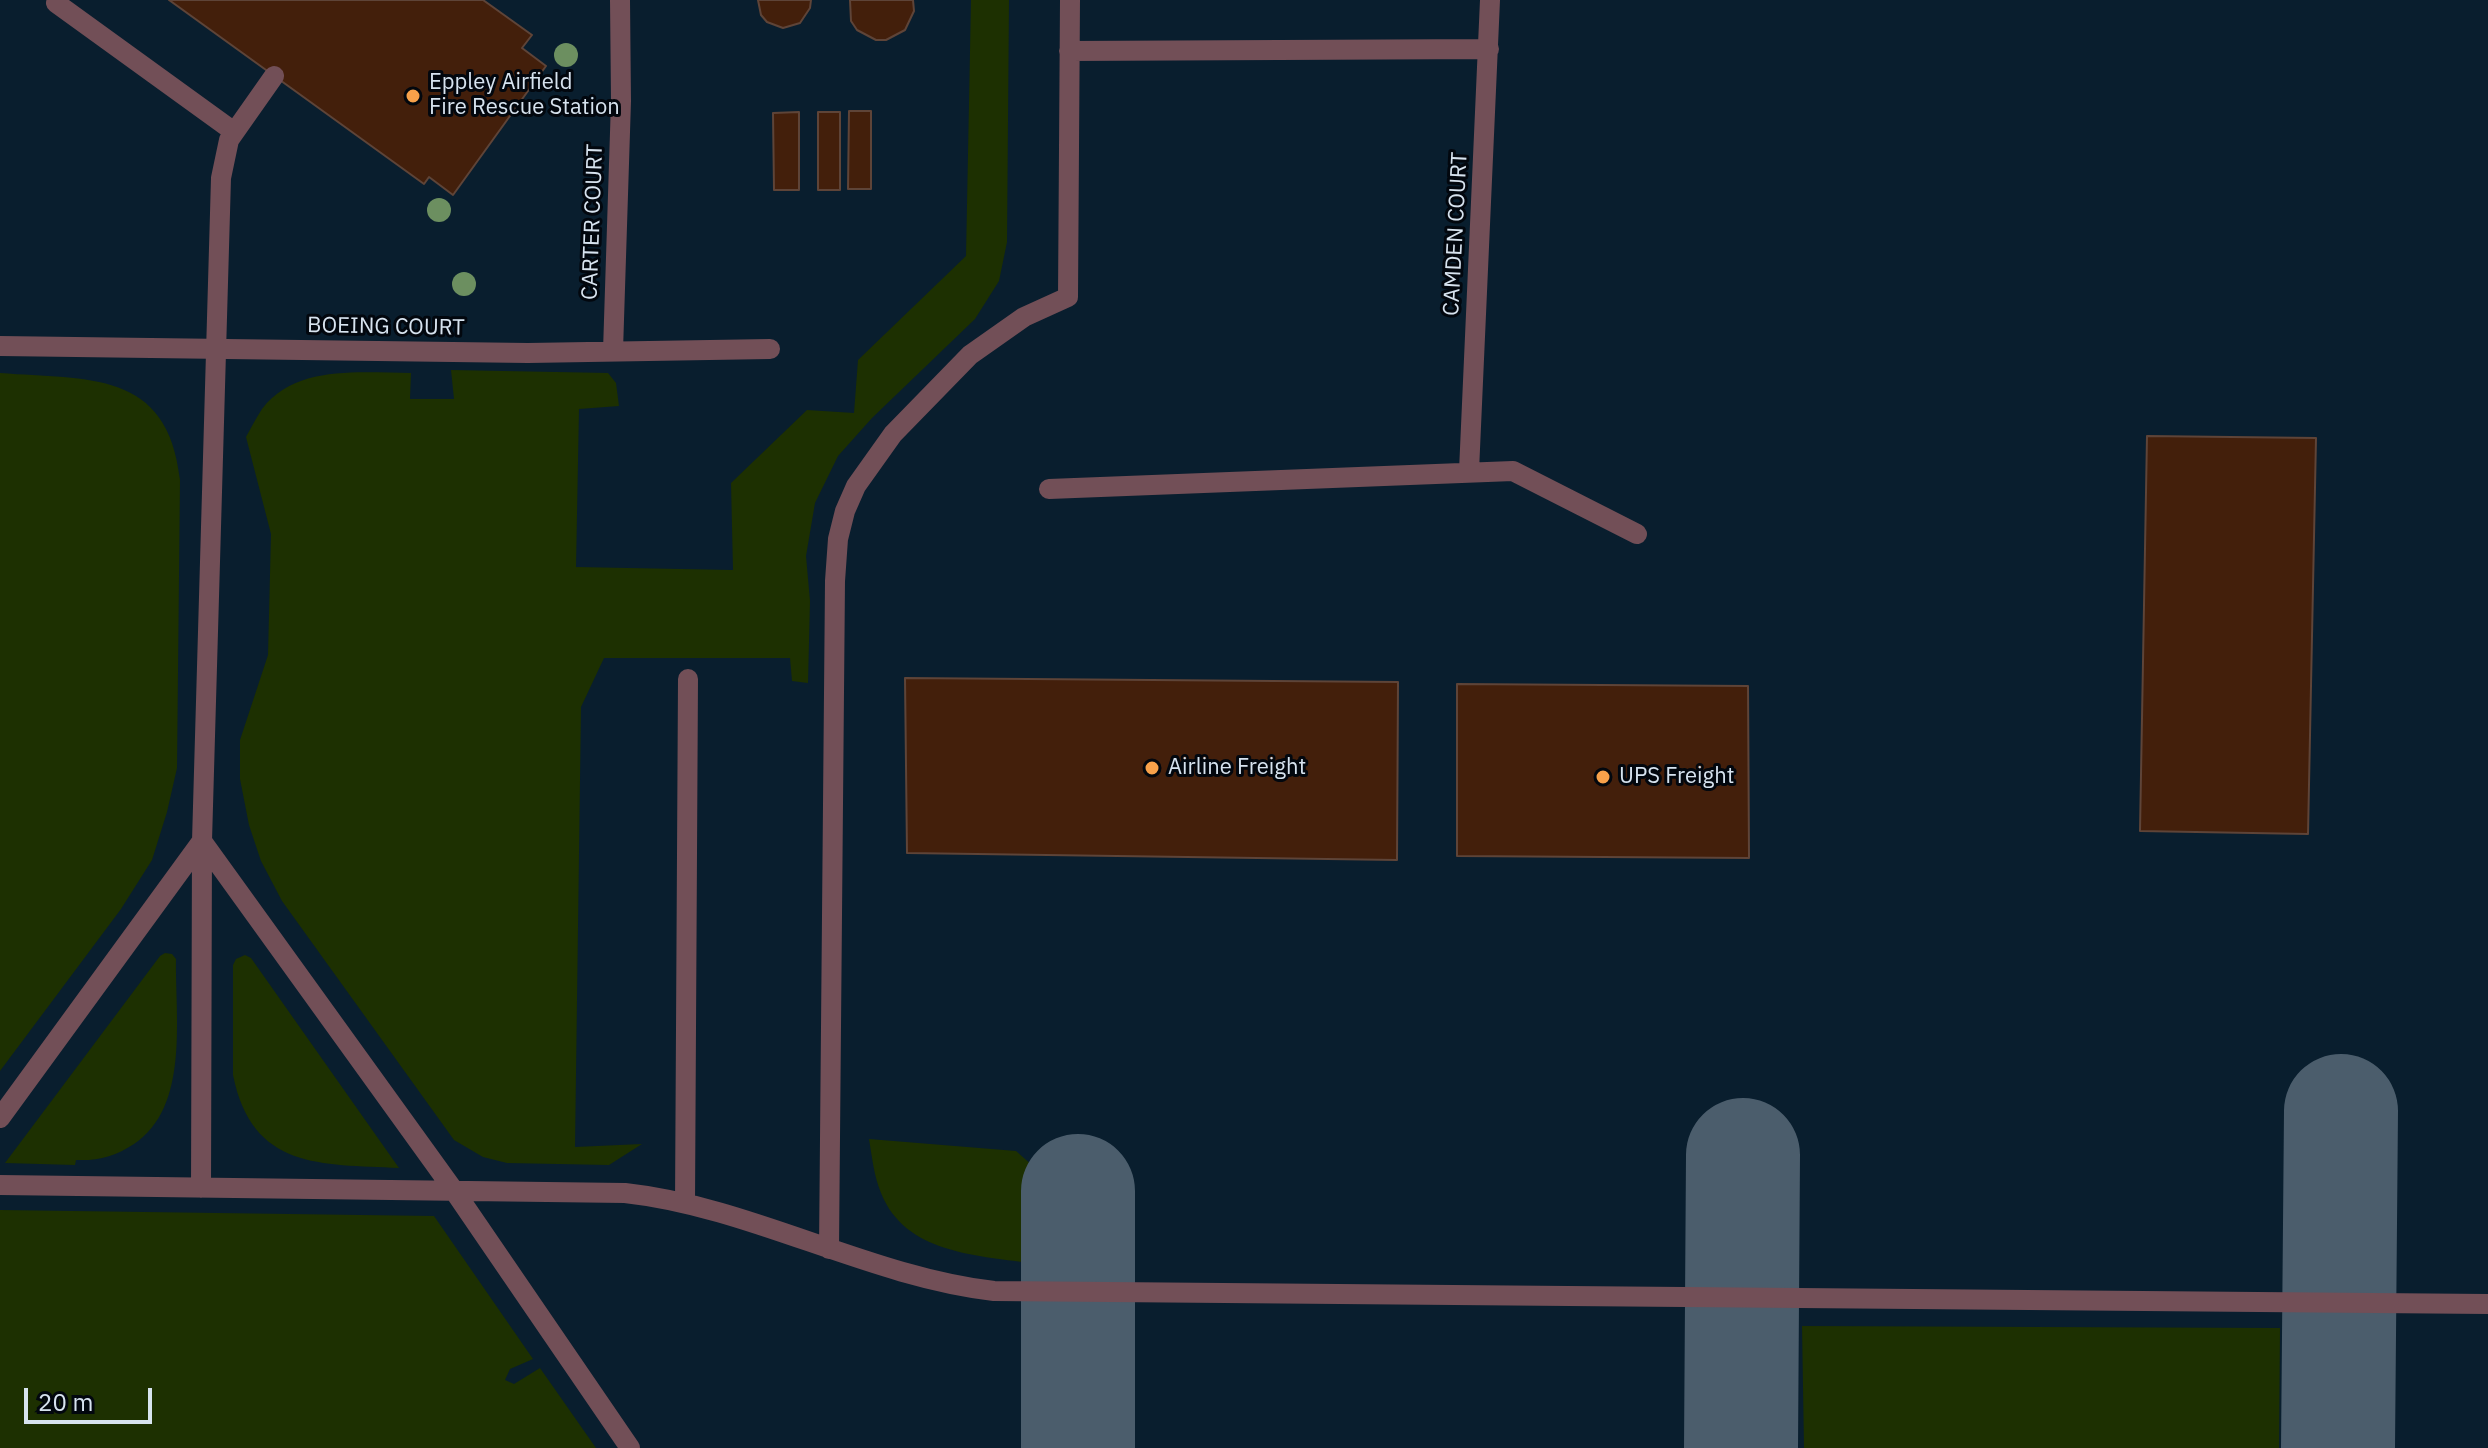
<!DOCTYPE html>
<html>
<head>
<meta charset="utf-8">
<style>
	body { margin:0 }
	#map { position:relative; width:2488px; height:1448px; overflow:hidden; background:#091e2e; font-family:"IBM Plex Sans",sans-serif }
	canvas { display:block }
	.scale { position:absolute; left:24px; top:1388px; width:128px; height:36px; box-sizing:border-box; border:4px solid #d7e3ef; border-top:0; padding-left:10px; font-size:24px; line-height:28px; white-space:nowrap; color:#d7e3ef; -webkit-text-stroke:6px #02070e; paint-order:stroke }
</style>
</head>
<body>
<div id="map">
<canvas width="2488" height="1448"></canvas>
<div class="scale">20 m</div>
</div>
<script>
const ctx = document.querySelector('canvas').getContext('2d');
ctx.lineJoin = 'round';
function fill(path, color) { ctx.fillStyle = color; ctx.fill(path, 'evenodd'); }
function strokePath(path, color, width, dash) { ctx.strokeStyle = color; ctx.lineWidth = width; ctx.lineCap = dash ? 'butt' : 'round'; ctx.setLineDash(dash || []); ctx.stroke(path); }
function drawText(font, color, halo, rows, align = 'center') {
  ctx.font = font + ' "IBM Plex Sans",sans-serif'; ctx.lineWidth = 6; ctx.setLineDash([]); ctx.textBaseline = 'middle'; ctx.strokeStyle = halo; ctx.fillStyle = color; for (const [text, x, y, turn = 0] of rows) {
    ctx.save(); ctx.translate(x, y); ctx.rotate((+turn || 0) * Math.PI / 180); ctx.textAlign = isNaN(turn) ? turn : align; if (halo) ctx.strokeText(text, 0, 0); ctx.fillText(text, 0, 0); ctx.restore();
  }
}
const green = new Path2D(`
	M971,0H1009L1007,242L999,281L975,319L872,418L838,456L815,503L806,556L810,601L808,683L792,681L790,658H604L581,707L575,1147L642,1144L609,1165L507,1163L483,1157L454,1140L282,901L261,861L249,825L240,779V740L268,655L271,534L246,437C251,428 256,418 262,409C296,364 361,373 411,373L410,399H454L451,370L608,373L616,383L619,406L579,409L576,567L733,570L731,483L807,410L854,413L858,360L966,256Z
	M0,373C88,380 168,369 180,480L177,768L167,812L152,860L121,909L0,1071Z
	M165,953L172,954L176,959C175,1017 190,1107 134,1144C116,1156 98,1161 76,1160L75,1165L5,1163L160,956Z
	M245,955L251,958L399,1168C321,1164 252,1170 233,1075V965L236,959Z
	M869,1139L1016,1151L1033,1166L1034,1172L1030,1174L1027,1210L1029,1263C975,1255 905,1253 881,1193C874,1176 872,1157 869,1139Z
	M0,1210L434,1216L533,1359L510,1369L505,1380L514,1384L540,1368L596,1448H0Z
	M1802,1326L2280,1328L2279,1448H1804Z`);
const taxiway = new Path2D(`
	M1078,1448V1191
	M1741,1448L1743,1155
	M2338,1448L2341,1111`);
const building = new Path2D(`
	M169,0H483L532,35L522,48L546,66L453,195L429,177L424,184Z
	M758,0H811L810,8L800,23L783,28L767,22L761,15Z
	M850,0H913L914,11L905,30L886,40H876L857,30L851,21Z
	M849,111H871V189H848Z
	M799,112V190H774L773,113Z
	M818,112H840V190H818Z
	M2147,436L2316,438L2308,834L2140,831Z
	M905,678L1398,682L1397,860L907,853Z
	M1457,684L1748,686L1749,858L1457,856Z`);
const minor = new Path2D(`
	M58,0L56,3L233,131
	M1069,51L1489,49
	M0,346L528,353L770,349
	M613,351L621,101L620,0
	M1469,471L1490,0
	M1049,489L1513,471L1637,534
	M0,1118L202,841L455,1192L630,1448
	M0,1185L625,1193C752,1207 867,1276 994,1291L2488,1304
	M201,1188L202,841L221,178L229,140L274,76
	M685,1202L688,679
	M829,1249L835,581L838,539L845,511L856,486L893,434L970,355L1024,317L1068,297L1070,0`);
const trees = [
	[566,55],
	[439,210],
	[464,284]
];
const markers = [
	[413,96,8,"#f8a14a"],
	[1152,768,8,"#f8a14a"],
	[1603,777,8,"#f8a14a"]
];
const poiNames = [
	["Eppley Airfield",429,83],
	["Fire Rescue Station",429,108],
	["Airline Freight",1168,768],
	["UPS Freight",1619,777]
];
const streetNames = [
	["CARTER COURT",593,222,-88],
	["CAMDEN COURT",1456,234,-87],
	["BOEING COURT",386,327,1]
];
fill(green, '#1d3001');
strokePath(taxiway, '#4b5d6c', 114);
fill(building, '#431f0b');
strokePath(building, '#5e4438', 2);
strokePath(minor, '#724f57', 20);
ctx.fillStyle = '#6c8f60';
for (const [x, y] of trees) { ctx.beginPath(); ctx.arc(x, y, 12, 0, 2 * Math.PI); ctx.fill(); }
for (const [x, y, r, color] of markers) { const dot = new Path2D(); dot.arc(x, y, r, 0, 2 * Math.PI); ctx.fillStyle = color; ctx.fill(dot); strokePath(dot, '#02070e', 3); }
drawText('22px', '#d7e3ef', '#02070e', poiNames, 'left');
drawText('22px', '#d7e3ef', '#02070e', streetNames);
</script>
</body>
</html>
